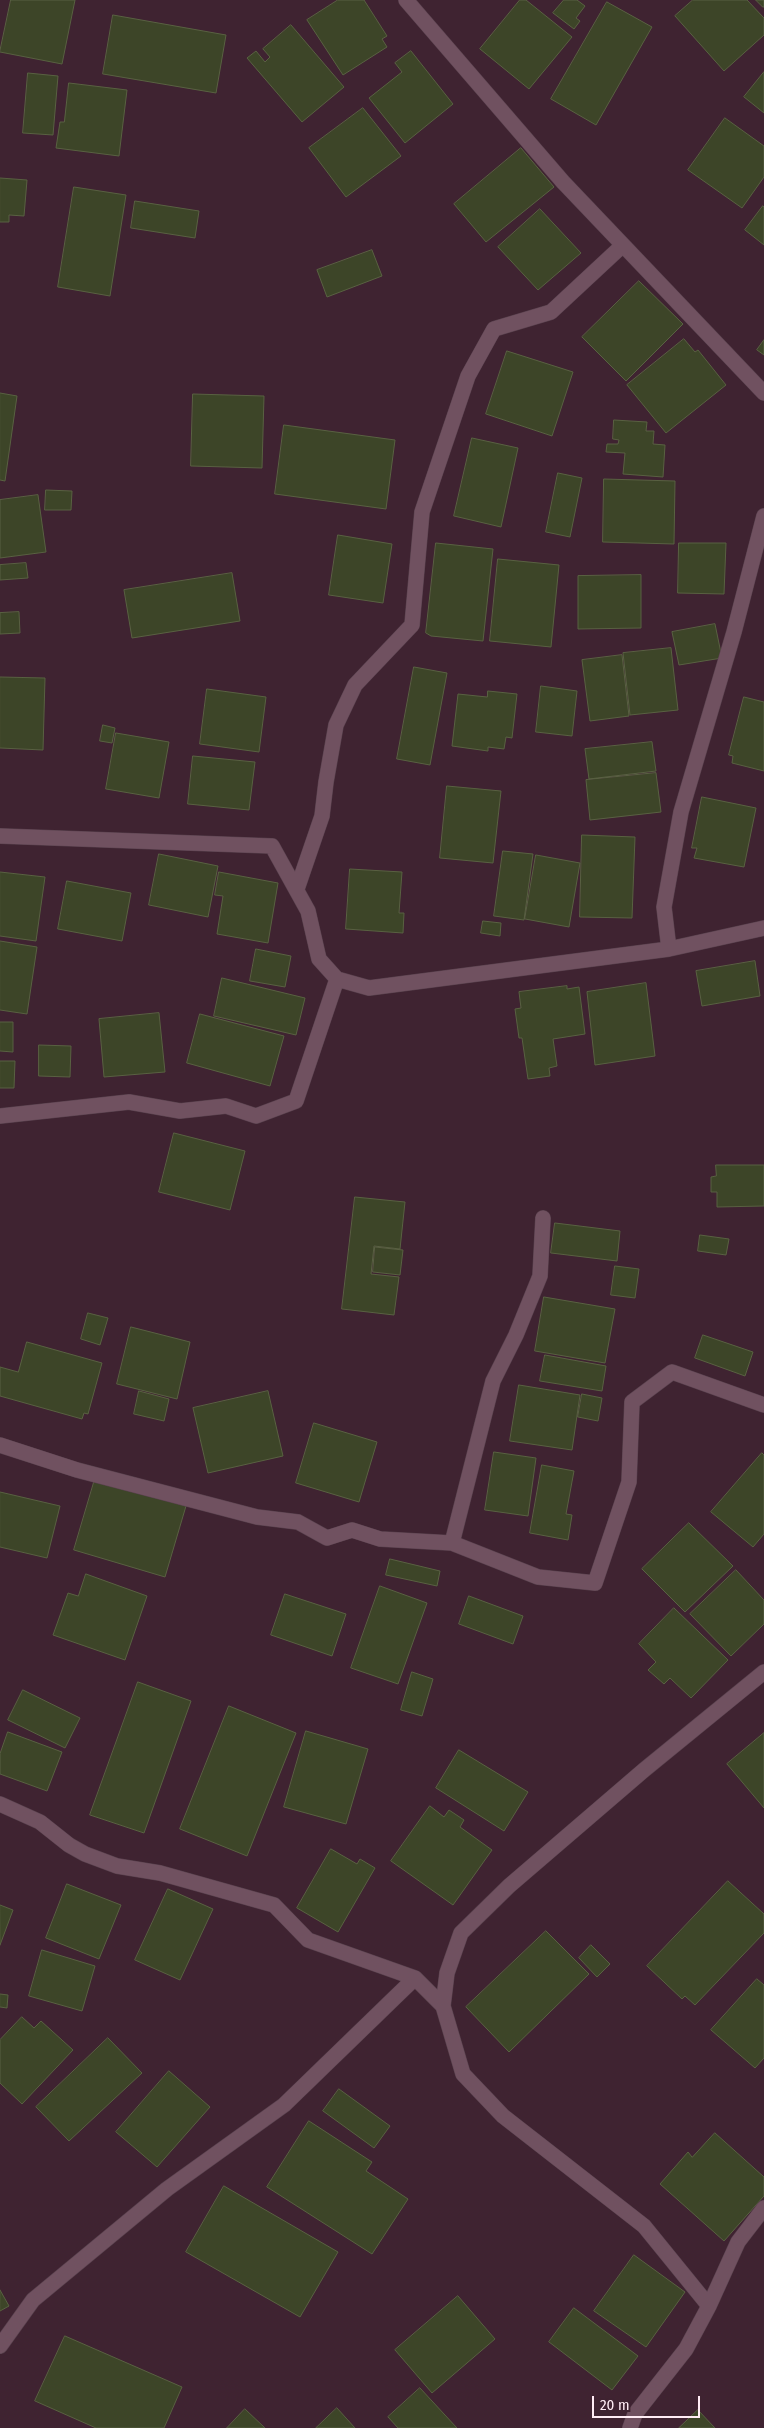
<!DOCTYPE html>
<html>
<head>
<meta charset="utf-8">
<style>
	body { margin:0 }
	#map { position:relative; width:764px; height:2428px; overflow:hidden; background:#3f2331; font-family:"Fira Sans Condensed",sans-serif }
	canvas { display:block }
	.scale { position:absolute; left:592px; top:2396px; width:108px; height:22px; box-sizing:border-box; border:2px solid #ffecf4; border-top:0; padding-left:6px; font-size:15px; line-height:18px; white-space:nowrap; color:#ffecf4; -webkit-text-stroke:4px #3f2331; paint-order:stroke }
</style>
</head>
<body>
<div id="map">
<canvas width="764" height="2428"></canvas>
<div class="scale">20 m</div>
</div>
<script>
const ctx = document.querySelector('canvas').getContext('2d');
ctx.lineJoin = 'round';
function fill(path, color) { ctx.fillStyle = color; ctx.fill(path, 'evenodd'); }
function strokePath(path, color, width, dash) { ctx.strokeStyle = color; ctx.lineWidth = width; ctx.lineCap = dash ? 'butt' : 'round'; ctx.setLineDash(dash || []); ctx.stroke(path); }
const building = new Path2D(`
	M11,0H75L62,64L0,52Z
	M338,0H364L387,36L382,39L387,47L343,75L307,20Z
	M520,0H526L572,37L529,89L480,49Z
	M564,0H577L585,6L576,18L580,21L574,29L553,13Z
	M693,0H747L764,18V35L724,71L675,16Z
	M756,0H764V7H763Z
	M607,2L652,27L596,125L551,99Z
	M113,15L226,35L216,93L103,74Z
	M291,25L344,87L302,122L247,58L256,51L265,62L270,57L263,49Z
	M411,51L453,104L405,143L369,98L402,72L395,63Z
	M764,72V113L744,97Z
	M28,73L58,76L53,135L23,133Z
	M69,83L127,90L119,156L56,148L60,122H64Z
	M363,108L401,156L346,197L309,148Z
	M725,118L764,146V177L742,208L688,170Z
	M521,148L554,187L486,242L454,204Z
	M0,178L27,180L24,216L9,215V222H0Z
	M74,187L126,195L110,296L58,287Z
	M135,201L199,211L195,238L131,228Z
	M763,206L764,207V245L745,230Z
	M540,209L581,253L538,290L498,247Z
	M372,250L382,276L327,297L317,270Z
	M639,281L683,324L626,381L582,337Z
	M684,339L695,352L698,350L726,385L666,433L627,385Z
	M764,340V355L757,350Z
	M507,351L573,372L552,436L486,414Z
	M0,393L17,396L5,481L0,480Z
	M193,394L264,396L262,468L191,466Z
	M614,420L647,422L646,431H654L653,444L665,445L663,477L623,474L625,453L606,452L607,444H618L619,440L613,439Z
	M284,425L395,440L386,509L275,494Z
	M472,438L518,448L501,527L454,516Z
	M558,473L582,478L570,537L546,532Z
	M604,479L675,481L674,544L603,542Z
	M46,490L72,491L71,510H45Z
	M38,495L46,552L0,558V500Z
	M338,535L392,544L383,603L329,595Z
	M436,543L493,549L483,641L431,636L426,633Z
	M679,543H726L724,594L678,593Z
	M498,559L559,565L551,647L490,641Z
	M26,563L28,578L0,580V565Z
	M232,573L240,621L132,638L124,590Z
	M641,575V628L578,629V576Z
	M19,612L20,633L0,634V613Z
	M715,624L722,658L679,665L672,632Z
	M671,648L678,710L630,715L623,653Z
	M622,655L629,716L590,721L582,660Z
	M414,667L447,673L430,765L397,759Z
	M0,677L45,678L43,750L0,748Z
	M541,686L577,691L572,736L536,732Z
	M207,689L266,697L259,752L200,744Z
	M488,691L517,694L512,738L506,737L504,749L488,747V751L452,746L458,694L487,697Z
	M744,697L764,702V771L732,763L733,756L729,755Z
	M103,725L115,728L112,743L100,741Z
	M116,733L169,742L159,798L106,789Z
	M652,742L656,771L589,779L585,749Z
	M193,756L255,762L249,810L188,804Z
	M656,773L661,812L590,820L586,780Z
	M447,786L501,791L493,863L440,858Z
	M702,797L756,808L744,867L694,858L697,848H692Z
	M582,835L635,837L632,918L580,917Z
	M503,851L533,854L524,920L494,916Z
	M159,854L218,866L208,917L149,905Z
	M536,855L580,863L569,927L525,919Z
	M350,869L402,872L399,913H404L403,933L346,929Z
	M0,872L45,877L36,941L0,936Z
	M219,872L278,883L268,943L217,934L223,896L215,895Z
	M67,881L131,893L122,941L58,929Z
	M483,921L501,923L500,936L481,933Z
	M0,941L37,947L27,1014L0,1010Z
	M256,949L291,956L285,987L250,981Z
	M755,961L760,996L702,1006L696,971Z
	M222,978L305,998L296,1035L214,1016Z
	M646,983L655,1056L595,1065L587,992Z
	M567,986V989L579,987L585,1034L553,1039L557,1066L549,1068L550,1076L528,1079L522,1038H519L515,1009L521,1008L519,992Z
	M159,1013L165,1072L104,1077L99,1019Z
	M200,1014L284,1036L270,1086L187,1063Z
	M0,1022H13V1052L0,1051Z
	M39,1045L71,1046L70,1077L39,1076Z
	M0,1061H15L14,1088H0Z
	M174,1133L245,1151L230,1210L159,1192Z
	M716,1165H764V1206L717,1207V1192H711V1177L716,1176Z
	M355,1197L405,1202L400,1249L374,1246L371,1274L399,1277L394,1315L342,1309Z
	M555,1223L620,1231L617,1261L551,1253Z
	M700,1235L729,1239L726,1255L698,1251Z
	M375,1247L403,1250L400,1275L373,1272Z
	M615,1266L639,1269L635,1298L611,1295Z
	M544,1297L615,1309L605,1363L535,1351Z
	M88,1313L108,1318L100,1345L81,1339Z
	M131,1327L190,1342L177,1399L117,1384Z
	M703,1335L753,1352L745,1376L695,1358Z
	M27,1342L102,1363L88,1414L84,1413L82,1419L0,1396V1367L18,1372Z
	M545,1355L606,1366L602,1391L540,1381Z
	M519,1385L580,1395L572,1450L510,1441Z
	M139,1391L169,1399L164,1421L134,1414Z
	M268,1391L283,1456L208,1473L193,1408Z
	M582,1394L602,1398L598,1421L578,1417Z
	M314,1423L377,1442L359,1502L296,1483Z
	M494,1452L536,1458L528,1516L485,1510Z
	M762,1453L764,1455V1534L753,1547L711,1512Z
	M542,1465L574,1471L566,1514L572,1515L568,1540L530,1533Z
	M95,1479L186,1506L165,1577L74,1550Z
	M0,1492L60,1506L47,1558L0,1547Z
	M689,1523L733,1566L685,1612L642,1569Z
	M390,1559L440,1571L437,1586L386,1575Z
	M736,1570L764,1600V1624L731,1656L690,1614Z
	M86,1574L147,1596L125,1660L53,1635L68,1593L78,1596Z
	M380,1586L427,1603L398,1684L351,1668Z
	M285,1594L346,1614L332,1656L271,1635Z
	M469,1596L523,1616L513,1644L459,1624Z
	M674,1608L728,1660L691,1698L670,1678L664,1684L648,1670L656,1662L639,1644Z
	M412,1672L433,1679L422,1716L401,1710Z
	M138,1682L191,1701L144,1833L90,1815Z
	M23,1690L80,1718L65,1748L8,1720Z
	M229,1706L296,1733L247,1856L180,1829Z
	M306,1731L368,1749L346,1824L284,1807Z
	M8,1732L62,1752L47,1791L0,1774V1754Z
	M764,1733V1808L727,1764Z
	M459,1750L528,1792L504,1831L436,1788Z
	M430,1806L444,1817L449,1810L464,1820L460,1827L492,1850L453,1905L391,1861Z
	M331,1849L357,1864L360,1859L375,1868L338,1932L297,1908Z
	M728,1881L764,1914V1933L695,2005L685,1996L682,1999L647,1966Z
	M67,1884L121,1905L99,1959L46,1938Z
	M168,1889L213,1909L180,1980L135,1960Z
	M0,1905L13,1910L0,1945Z
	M546,1931L589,1974L509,2052L466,2007Z
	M591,1945L610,1964L597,1977L579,1958Z
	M42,1950L95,1966L82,2011L29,1996Z
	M757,1979L764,1985V2058L755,2068L711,2030Z
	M0,1994L8,1995L7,2008L0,2007Z
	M22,2017L34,2028L41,2021L73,2050L22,2104L0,2083V2040Z
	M108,2038L142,2073L69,2141L36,2107Z
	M169,2071L210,2107L157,2167L116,2132Z
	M339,2089L390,2126L374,2148L323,2111Z
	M309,2121L372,2162L366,2171L408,2199L372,2254L267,2187Z
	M715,2133L764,2177V2196L724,2241L660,2184L688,2152L692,2157Z
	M224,2186L338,2252L300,2317L186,2252Z
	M634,2255L685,2292L646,2347L594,2311Z
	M0,2290L9,2306L0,2311Z
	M458,2296L495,2339L432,2393L395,2350Z
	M574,2308L638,2356L612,2390L549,2342Z
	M65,2336L182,2387L164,2428H96L35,2401Z
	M420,2388L457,2428H398L388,2417Z
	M337,2408L355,2428H316Z
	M245,2409L265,2428H227Z
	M698,2410L715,2428H679Z`);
const street = new Path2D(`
	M406,0L563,182L764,393
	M0,836L272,846L308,911L319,959L337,979L369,988L669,949L764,928
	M297,889L322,816L326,782L336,725L355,685L412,625L422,512L468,376L494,329L551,312L623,245
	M669,949L664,907L681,812L734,632L764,516
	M0,1116L129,1102L180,1111L226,1106L256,1116L296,1101L337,979
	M0,1445L77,1470L257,1517L298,1522L327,1538L352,1530L380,1539L452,1543L538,1577L595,1583L629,1482L632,1402L672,1372L764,1405
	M452,1543L493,1381L516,1335L540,1276L543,1218
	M0,1804L40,1822L69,1845L85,1854L117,1866L160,1873L274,1905L308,1940L415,1978L443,2006
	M709,2306L644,2226L503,2116L463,2074L443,2006L447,1973L461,1933L509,1886L644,1770L764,1672
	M0,2346L33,2300L167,2189L284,2105L415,1978
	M630,2428L635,2414L686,2349L709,2306L738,2242L764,2208`);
fill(building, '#3d4528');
strokePath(building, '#596142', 1);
strokePath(street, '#59424e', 16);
strokePath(street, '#705160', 15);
</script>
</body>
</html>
